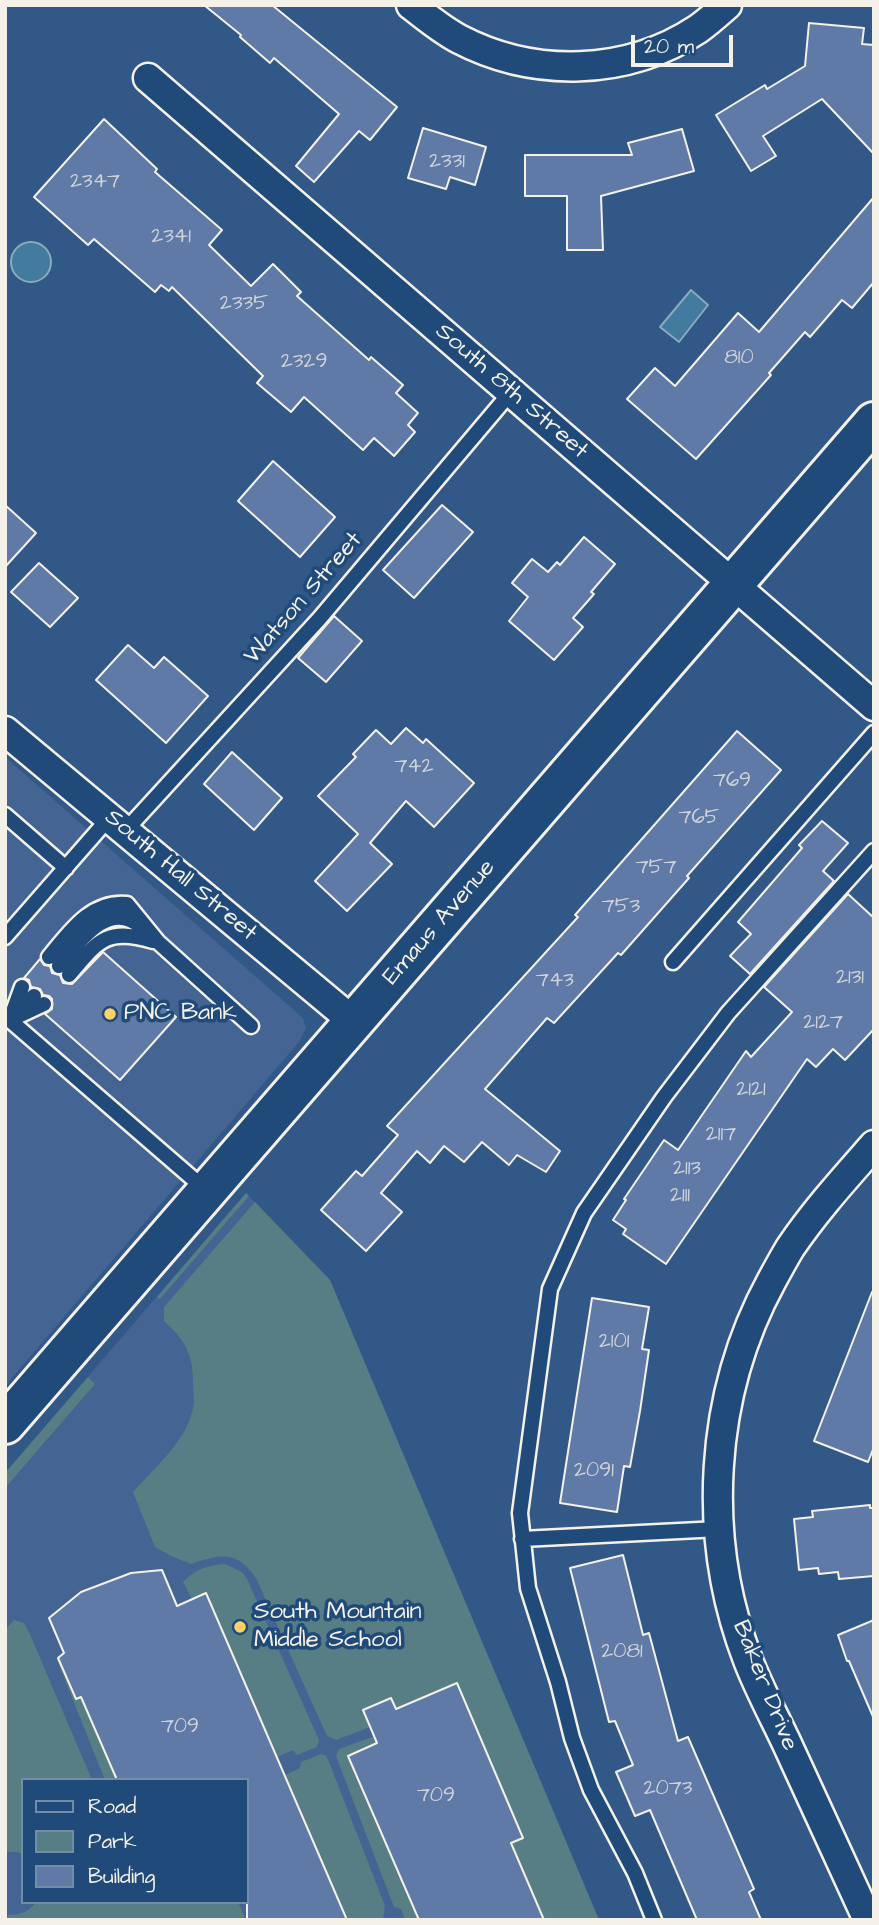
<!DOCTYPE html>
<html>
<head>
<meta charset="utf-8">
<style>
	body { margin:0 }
	#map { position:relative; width:879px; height:1925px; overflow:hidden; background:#325888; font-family:"Architects Daughter",sans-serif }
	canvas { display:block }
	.frame { position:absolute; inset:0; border:7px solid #f4f1e8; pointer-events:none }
	.legend { position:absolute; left:21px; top:1778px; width:228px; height:126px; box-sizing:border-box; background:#1f4a7a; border:2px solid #748da6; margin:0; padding:9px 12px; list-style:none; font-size:21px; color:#f4f1e8 }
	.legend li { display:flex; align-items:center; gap:14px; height:35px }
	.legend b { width:35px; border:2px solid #748da6 }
	.scale { position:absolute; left:631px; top:35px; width:102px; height:32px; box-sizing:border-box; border:4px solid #f4f1e8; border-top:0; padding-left:9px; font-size:21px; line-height:24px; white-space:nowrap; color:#f4f1e8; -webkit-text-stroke:5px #1f4a7a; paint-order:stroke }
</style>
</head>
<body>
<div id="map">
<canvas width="879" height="1925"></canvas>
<div class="frame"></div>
<ul class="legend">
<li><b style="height:9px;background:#1f4a7a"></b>Road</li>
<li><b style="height:19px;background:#577e84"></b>Park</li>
<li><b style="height:19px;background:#5f7aa7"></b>Building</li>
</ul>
<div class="scale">20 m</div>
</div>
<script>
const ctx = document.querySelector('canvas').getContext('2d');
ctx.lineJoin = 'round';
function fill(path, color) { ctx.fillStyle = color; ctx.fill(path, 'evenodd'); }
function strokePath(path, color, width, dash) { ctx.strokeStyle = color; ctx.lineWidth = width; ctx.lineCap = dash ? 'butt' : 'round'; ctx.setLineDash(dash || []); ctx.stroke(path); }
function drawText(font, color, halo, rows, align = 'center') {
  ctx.font = font + ' "Architects Daughter",sans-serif'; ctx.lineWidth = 7; ctx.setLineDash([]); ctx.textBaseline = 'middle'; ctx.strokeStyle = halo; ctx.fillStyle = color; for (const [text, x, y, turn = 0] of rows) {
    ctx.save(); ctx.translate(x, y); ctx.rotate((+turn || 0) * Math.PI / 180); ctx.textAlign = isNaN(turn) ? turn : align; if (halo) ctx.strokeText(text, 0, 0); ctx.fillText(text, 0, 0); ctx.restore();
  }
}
const built = new Path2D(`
	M5,757L303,1018L306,1028L299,1042L5,1386Z
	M246,1193L330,1280L599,1920H5V1473ZM23,1780H247V1902H23Z`);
const green = new Path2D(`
	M246,1193L249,1196L160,1299L157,1297Z
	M255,1202L330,1280L599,1920H544L511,1843L523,1837L457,1683L396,1709L391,1698L364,1710L370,1727L336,1740L327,1736L256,1578C237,1550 220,1554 191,1564L171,1556L155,1547L133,1492C155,1467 185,1443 193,1409C195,1401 193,1391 193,1382C193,1354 185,1340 164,1321V1307Z
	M88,1377L95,1384L5,1488V1473Z
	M225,1564L242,1572L247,1579L319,1740L317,1747L297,1755L293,1750L277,1757L207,1593L192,1599L183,1582C196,1569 208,1565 225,1564Z
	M14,1620L24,1623L29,1632L92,1780H23V1854L17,1852H5V1630Z
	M58,1658L76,1699L81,1697L117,1780H105L57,1660Z
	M375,1736L377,1743L348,1756L419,1920H405L401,1909L394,1907L336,1756L339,1749Z
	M321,1754L326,1756L329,1762L385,1906L383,1920H347L285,1775L300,1768L301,1762Z
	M36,1902H238L246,1920H6L8,1915C20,1915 29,1912 36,1902Z`);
const water = new Path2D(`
	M11 262a20 20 0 1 1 40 0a20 20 0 1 1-40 0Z
	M691,290L708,305L679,342L660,327Z`);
const building = new Path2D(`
	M204,5H272L397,107L370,140L359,131L314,182L296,166L339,114L274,58L270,63L240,37L241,35Z
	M809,23L864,28L862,44L874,45V154L822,99L763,136L776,156L751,171L716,115L765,85L767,89L805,66Z
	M104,119L157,169L155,172L222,230L209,245L251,286L273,264L301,292L297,296L369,360L371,357L403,385L396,393L418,413L408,425L415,432L394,456L374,438L363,450L304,397L291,412L257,383L263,376L172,287L169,291L161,285L155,292L94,239L88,245L34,197Z
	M423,128L486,147L475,185L450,177L446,189L408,178Z
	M682,129L694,171L601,196L603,250H567V196H525V155H632L628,143Z
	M874,197V282L852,308L842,300L810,337L805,332L769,373L771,375L696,459L627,399L655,368L675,386L738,313L759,332Z
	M273,461L335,517L300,557L238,501Z
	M5,505L36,533L5,567Z
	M442,505L473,532L414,598L383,570Z
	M584,537L615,564L591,592L594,594L573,618L583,627L554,660L509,621L528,597L512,583L532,559L548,572L557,562L560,565Z
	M39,563L78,598L50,627L11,592Z
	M334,616L362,641L326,682L298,658Z
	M128,645L154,668L164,657L208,696L166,743L96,680Z
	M406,728L423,743L426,739L474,783L434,827L406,801L370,843L392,864L347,911L315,881L358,834L318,796L356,757L353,754L376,730L391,744Z
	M737,731L781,770L687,876L689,878L621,955L618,953L554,1023L547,1018L485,1089L560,1151L546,1172L517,1155L509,1165L482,1142L464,1162L444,1146L430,1163L417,1151L381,1193L402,1212L366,1251L321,1210L356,1171L362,1176L398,1135L387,1126L578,917L575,915Z
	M232,752L282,798L254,830L204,784Z
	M822,821L848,843L823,871L834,881L750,974L730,956L751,934L738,922L802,848L799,845Z
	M848,894L874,918V1029L845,1060L833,1049L816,1067L807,1059L666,1264L623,1234L626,1229L613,1220L626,1200L624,1199L664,1140L678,1150L746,1051L751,1057L792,1012L764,987Z
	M103,952L176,1017L120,1080L45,1014L52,1009V999L49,996L43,995L40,989L31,987L29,980L24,978L40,959L44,965L50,966L52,973L60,975L63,983L72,984Z
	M872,1292L874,1293V1447L868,1462L814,1441Z
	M592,1298L649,1307L642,1349L649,1350L640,1411L630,1467L624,1466L617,1512L560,1503Z
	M870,1505V1508H874V1576L839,1579L838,1572L819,1574L818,1568L799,1570L794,1519L813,1517L812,1511Z
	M623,1555L643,1635L649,1633L678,1741L688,1737L754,1889L749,1892L761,1920H697L650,1810L635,1816L616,1772L633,1765L615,1721L609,1722L570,1568Z
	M162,1570L177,1606L206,1593L347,1920H247V1780H117L81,1697L76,1699L58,1658L64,1653L49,1618L81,1592L131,1573Z
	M874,1620V1719L849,1661H847L838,1635Z
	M457,1683L523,1838L511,1843L544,1920H419L348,1756L377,1743L363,1710L391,1698L396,1709Z`);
const service = new Path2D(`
	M5,815L66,868
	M126,830L320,618L511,392
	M5,937L109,818
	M49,957C69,933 91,900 127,904L158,942L251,1026
	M673,962L874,733
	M59,966C79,942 109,898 141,927
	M69,975C98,941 106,927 153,941
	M16,1014L34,996
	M5,1016L206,1190
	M10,1020L44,1004
	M10,1020L22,987
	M522,1539L719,1529
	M654,1920L635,1873L591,1790L572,1738L558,1682L528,1588L520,1513L550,1289L584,1213L664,1097L728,1013L874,851`);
const minor = new Path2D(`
	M411,5C426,17 442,30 459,39C534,78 627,76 698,29C708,22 718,13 727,5
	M148,78L874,706
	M5,731L354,1022
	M868,1920C841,1862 815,1804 788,1746C775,1718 759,1689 748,1660C701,1538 709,1395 772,1280C778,1269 784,1258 790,1248C815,1211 845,1178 874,1145`);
const secondary = new Path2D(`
	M5,1424L874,422`);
const markers = [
	[110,1014,7,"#ffd166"],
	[240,1627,7,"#ffd166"]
];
const numberNames = [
	["2331",447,163],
	["2347",95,183],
	["2341",171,238],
	["2335",244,305],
	["810",739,359],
	["2329",304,363],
	["742",414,768],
	["769",732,782],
	["765",699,819],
	["757",656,869],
	["753",621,908],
	["2131",850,979],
	["743",555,982],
	["2127",823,1024],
	["2121",751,1091],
	["2117",721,1136],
	["2113",687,1170],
	["2111",680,1197],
	["2101",614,1343],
	["2091",594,1472],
	["2081",622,1653],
	["709",180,1728],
	["2073",668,1790],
	["709",436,1797]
];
const streetNames = [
	["South 8th Street",511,392,41],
	["Watson Street",304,599,-49],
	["South Hall Street",180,876,40],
	["Emaus Avenue",440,923,-49],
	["Baker Drive",764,1686,68]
];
const poiNames = [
	["PNC Bank",124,1014],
	["South Mountain",254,1613],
	["Middle School",254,1641]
];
fill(built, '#446593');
fill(green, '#577e84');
fill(water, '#437b9f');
strokePath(water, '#8aaabc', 2);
fill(building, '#5f7aa7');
strokePath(building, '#f4f1e8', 2);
strokePath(service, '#f4f1e8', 19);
strokePath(minor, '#f4f1e8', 33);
strokePath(secondary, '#f4f1e8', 44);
strokePath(service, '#1f4a7a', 14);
strokePath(minor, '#1f4a7a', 28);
strokePath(secondary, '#1f4a7a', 38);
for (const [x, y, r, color] of markers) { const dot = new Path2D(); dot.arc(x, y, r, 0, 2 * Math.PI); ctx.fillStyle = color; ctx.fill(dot); strokePath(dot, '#1f4a7a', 2.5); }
drawText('21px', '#cfd3d8', null, numberNames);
drawText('24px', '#f4f1e8', '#1f4a7a', streetNames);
drawText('24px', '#f4f1e8', '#1f4a7a', poiNames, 'left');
</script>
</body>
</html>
